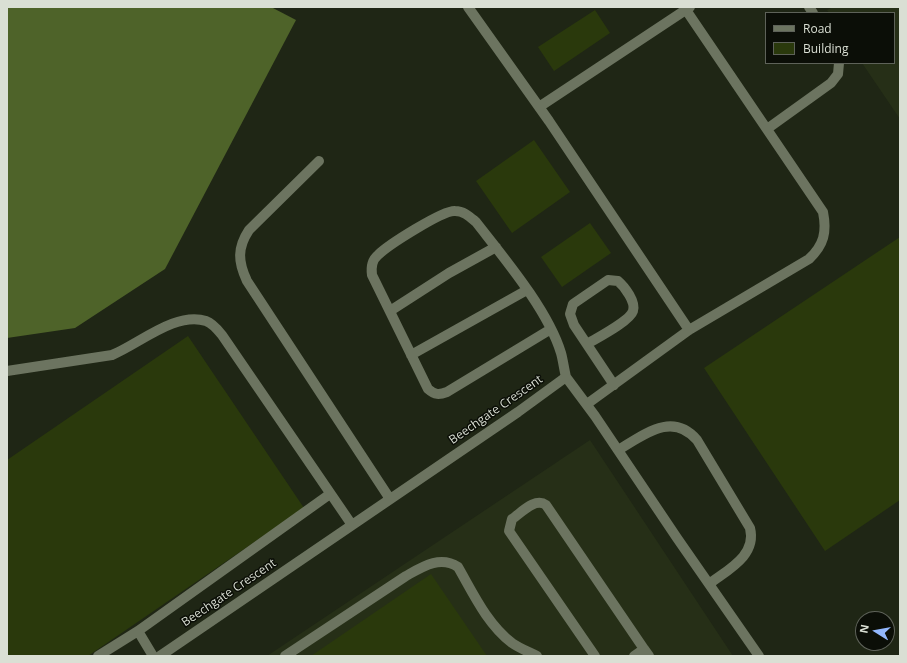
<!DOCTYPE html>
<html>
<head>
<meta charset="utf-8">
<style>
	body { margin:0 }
	#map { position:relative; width:907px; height:663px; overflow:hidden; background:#1f2615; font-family:"Open Sans",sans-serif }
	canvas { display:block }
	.frame { position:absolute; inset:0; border:8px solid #dadfd4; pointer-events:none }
	.legend { position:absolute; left:765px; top:12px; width:130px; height:52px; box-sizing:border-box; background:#0b0e07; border:1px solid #5e6259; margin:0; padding:5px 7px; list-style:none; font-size:12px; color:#dadfd4 }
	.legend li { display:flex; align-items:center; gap:8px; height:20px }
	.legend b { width:20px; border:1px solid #5e6259 }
	.north { position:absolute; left:855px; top:611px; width:40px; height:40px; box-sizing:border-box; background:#0b0e07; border:1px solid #5e6259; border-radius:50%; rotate:281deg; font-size:11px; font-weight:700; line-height:16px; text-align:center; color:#dadfd4 }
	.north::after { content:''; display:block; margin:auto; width:14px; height:18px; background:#92b7fd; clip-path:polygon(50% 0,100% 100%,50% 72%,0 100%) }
</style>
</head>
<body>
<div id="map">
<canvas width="907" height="663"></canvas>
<div class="frame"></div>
<ul class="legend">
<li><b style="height:5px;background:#6c7460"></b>Road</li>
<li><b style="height:11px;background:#2a390c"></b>Building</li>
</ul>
<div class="north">N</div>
</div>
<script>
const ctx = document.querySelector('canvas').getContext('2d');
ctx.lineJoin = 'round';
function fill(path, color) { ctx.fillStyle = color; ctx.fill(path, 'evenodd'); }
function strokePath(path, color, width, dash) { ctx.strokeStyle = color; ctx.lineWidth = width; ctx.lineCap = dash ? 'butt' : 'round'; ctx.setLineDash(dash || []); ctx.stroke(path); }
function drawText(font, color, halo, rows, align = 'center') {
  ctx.font = font + ' "Open Sans",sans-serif'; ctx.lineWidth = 3; ctx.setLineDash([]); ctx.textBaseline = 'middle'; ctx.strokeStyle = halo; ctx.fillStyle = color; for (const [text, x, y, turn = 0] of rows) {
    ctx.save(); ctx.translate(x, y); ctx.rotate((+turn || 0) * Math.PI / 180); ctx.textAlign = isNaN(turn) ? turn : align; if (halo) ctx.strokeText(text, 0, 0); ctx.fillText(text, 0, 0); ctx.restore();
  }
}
const built = new Path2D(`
	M833,7H900V119L862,63H894V13H829L827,10Z
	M590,440L733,656H267Z`);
const forest = new Path2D(`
	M7,7H271L296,20L165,269L75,328L7,338Z`);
const building = new Path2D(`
	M595,10L610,33L554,71L538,47Z
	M534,140L570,192L512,233L476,181Z
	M590,223L611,253L562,287L541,257Z
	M900,237V500L825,551L704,368Z
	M188,336L304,508L88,656H7V460Z
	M431,574L487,656H311Z`);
const minor = new Path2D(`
	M468,7L549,121L689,330
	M809,7L813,13
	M539,107L690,7
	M767,129L831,83L838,74L839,63
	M319,161L249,230C237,248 238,262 247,281L390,499
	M390,311L449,273L496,247
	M551,329L447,392C439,395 435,395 428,389L372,275C371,268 372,260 378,255C388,245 443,210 455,211C464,211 470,217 476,222C504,258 548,310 561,353C563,360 564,369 566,377
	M587,344C597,338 630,321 633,311C636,302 625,287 618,281L608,280L573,304L570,314L574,325L614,385
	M411,355L527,290
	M7,371L112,355C139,344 176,311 206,321C212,323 218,330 222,335L352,525
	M587,404L689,330L809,259C824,245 827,232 823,212L684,7
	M618,450C644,435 672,411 697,440L750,528C757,556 727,570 709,584
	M138,631L153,656
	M98,656L138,631L330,494
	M160,656L518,412L566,377L595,416L677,538L759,656
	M285,656L406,576C422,567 440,555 458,567C473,593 487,624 512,643C519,648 529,652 537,656
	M595,656L509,531L512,519C521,513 535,497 546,505L644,649
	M634,656L644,649L649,656`);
const streetNames = [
	["Beechgate Crescent",496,410,-35],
	["Beechgate Crescent",229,593,-34]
];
fill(built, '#262f17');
fill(forest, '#4e6329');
fill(building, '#2a390c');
strokePath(minor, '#6c7460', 10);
drawText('12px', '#dadfd4', '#0b0e07', streetNames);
</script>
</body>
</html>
